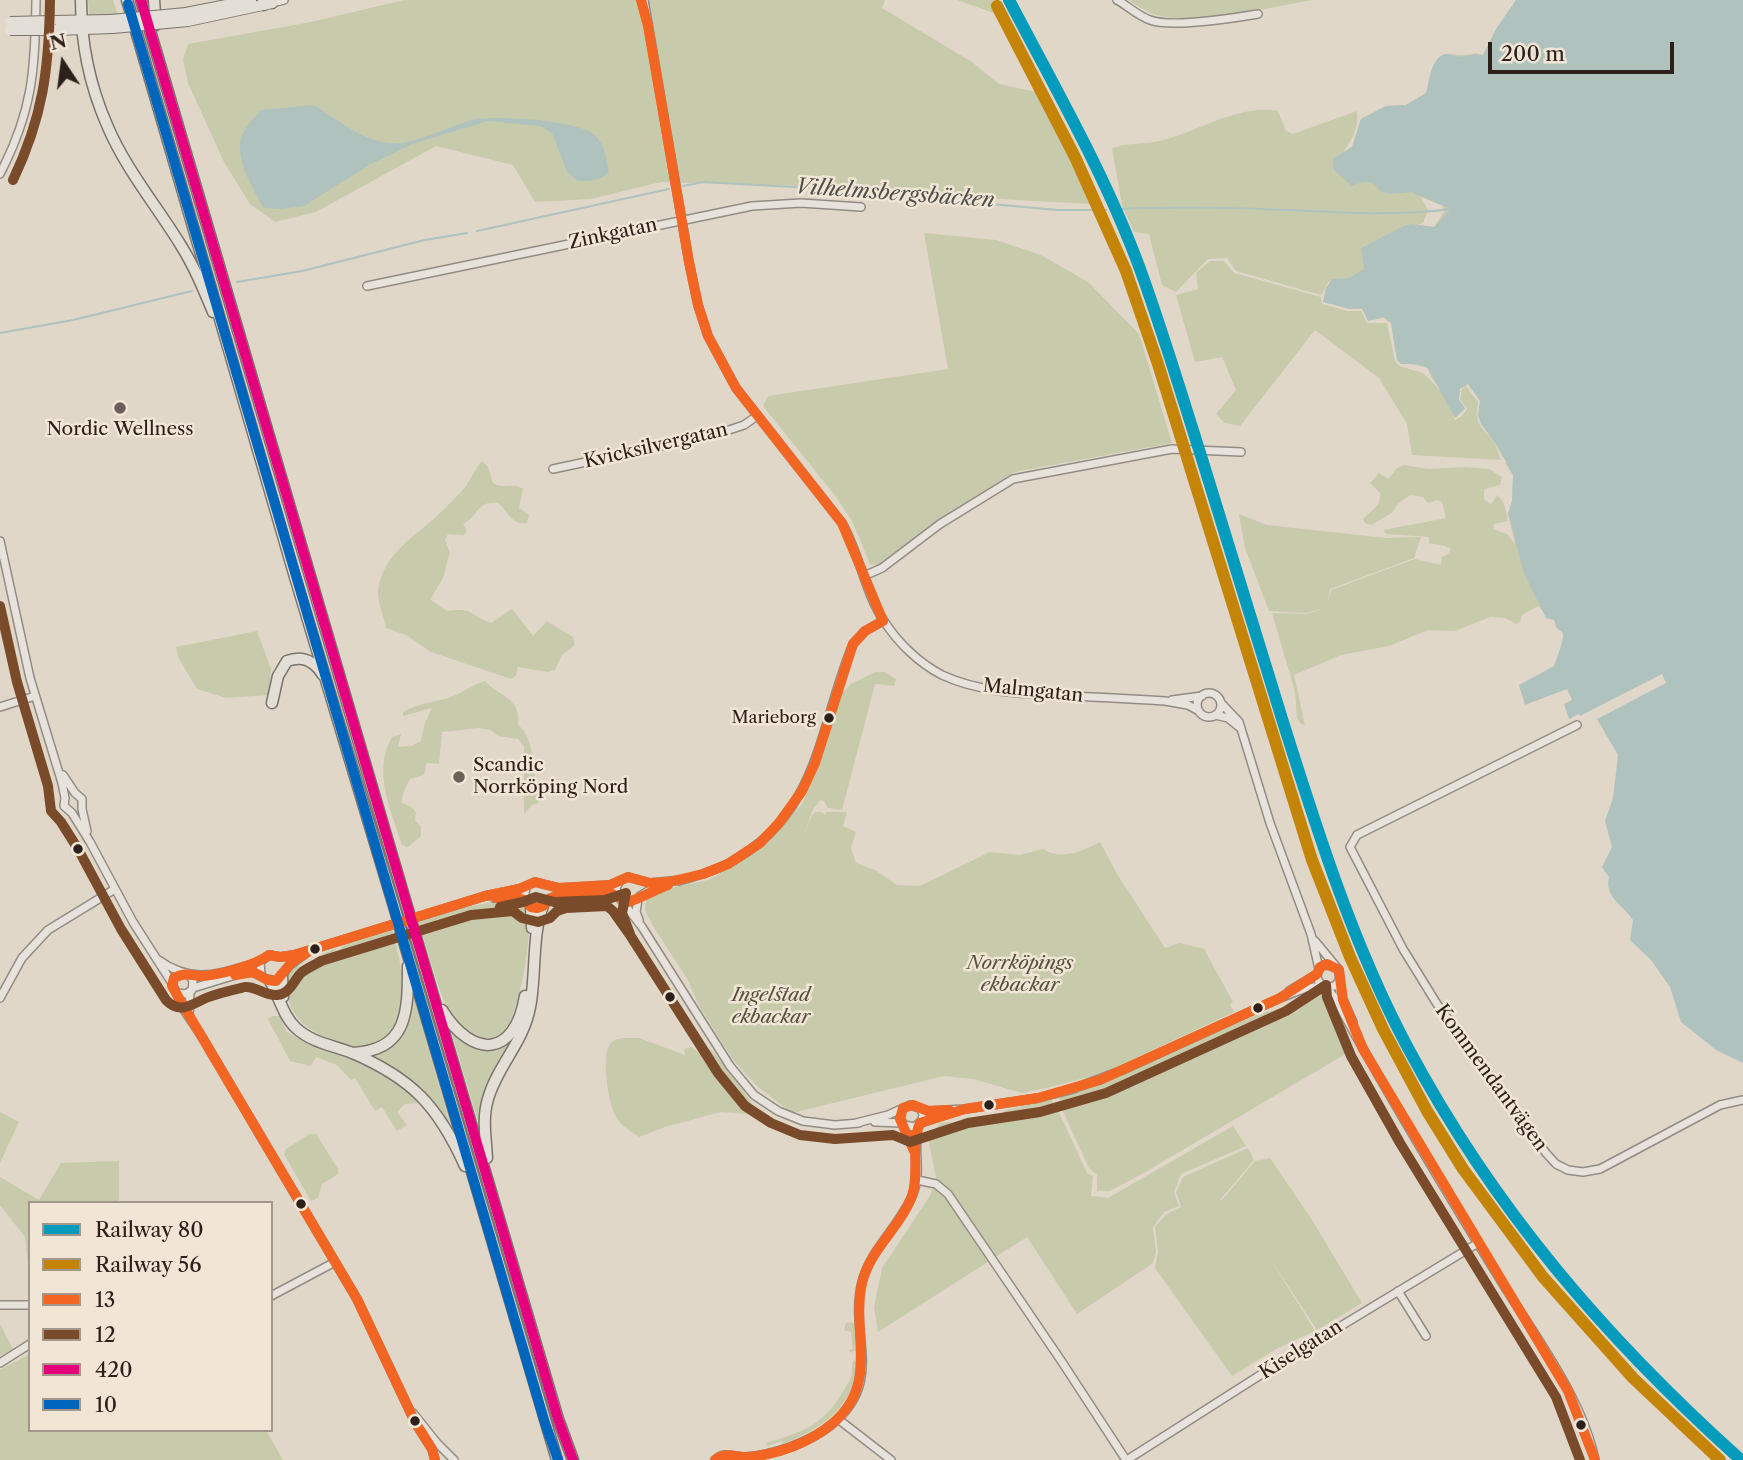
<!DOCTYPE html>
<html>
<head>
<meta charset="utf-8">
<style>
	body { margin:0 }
	#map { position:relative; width:1743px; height:1460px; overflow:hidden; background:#e0d7c9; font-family:"Libre Caslon Text",serif }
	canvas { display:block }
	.legend { position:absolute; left:28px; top:1201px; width:245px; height:231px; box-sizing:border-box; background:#f1e6d6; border:2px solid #a3978b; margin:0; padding:9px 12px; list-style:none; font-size:21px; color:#2d201b }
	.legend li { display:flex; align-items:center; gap:14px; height:35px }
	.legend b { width:35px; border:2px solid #a3978b }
	.north { position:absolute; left:28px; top:28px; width:70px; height:70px; -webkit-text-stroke:5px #f1e6d6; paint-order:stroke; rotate:347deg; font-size:19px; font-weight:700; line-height:28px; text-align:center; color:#2d201b }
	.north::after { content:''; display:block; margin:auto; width:24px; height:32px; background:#2d201b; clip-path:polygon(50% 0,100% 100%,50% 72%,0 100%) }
	.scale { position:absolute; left:1488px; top:42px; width:186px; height:32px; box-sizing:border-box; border:4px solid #2d201b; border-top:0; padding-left:9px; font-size:21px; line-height:24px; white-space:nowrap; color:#2d201b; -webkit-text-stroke:5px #f1e6d6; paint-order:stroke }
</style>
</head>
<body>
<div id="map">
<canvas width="1743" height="1460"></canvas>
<ul class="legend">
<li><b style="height:9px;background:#049bbc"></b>Railway 80</li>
<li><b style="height:9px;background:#c48407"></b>Railway 56</li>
<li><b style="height:9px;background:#f26522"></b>13</li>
<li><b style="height:9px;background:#7a4b2a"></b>12</li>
<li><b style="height:9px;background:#e5007d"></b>420</li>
<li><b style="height:9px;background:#0065bd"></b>10</li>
</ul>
<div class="north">N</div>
<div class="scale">200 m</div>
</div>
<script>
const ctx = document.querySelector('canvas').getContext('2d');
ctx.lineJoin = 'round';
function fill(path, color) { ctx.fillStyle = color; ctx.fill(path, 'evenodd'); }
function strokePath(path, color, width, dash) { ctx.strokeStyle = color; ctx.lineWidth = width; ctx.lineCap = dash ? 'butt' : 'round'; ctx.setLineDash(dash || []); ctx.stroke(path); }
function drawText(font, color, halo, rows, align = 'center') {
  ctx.font = font + ' "Libre Caslon Text",serif'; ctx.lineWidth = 5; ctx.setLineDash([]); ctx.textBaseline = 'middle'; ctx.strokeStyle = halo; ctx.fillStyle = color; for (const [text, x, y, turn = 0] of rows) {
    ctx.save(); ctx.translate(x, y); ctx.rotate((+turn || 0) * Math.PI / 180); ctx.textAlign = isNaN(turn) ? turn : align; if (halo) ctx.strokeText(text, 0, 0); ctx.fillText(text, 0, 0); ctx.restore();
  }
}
const green = new Path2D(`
	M88,0H113L118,15H89Z
	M404,0H885L882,8L972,62L999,84L1046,94L1086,175L1093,204L1015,200L869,188L661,182L591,199L535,202L513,165L436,146L316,212L275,222L250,204L224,162L188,83L183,59L188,44L311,22Z
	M957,0H995L994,13Z
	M1128,0H1313C1273,6 1188,29 1151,13C1143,10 1135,4 1128,0Z
	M1477,53L1503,458C1493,435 1476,429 1480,401L1468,384L1459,389V400L1465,408L1455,418L1452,414L1455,420L1462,416L1467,409L1460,399L1462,389L1466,386L1478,402C1476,422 1478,425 1491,438C1496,444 1498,453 1501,460L1412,455L1407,424L1379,378L1315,330L1240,426L1225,423L1216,414L1236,390L1222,357L1195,362L1176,295L1198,289L1196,273L1210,261H1224L1234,273L1321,297L1322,304L1347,311H1361L1367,323H1387L1395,361L1399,366L1423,373L1442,392L1433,380L1427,368C1418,364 1404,365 1397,360L1391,323L1384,318L1368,321L1362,309H1350L1323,302L1331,278L1321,295L1236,271L1227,258L1208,259L1176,292L1162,285L1149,234L1134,232L1122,205L1112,148C1127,143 1139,144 1154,142C1195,135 1236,103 1278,111L1286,131L1293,134L1357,111C1359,129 1352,140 1343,152L1352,147L1361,119L1386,106L1406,105L1426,93C1430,81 1431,54 1448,54C1461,55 1463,56 1477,53ZM1421,197L1443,206L1444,212L1434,227L1416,225L1423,223L1428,210Z
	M924,233L996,240L1041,255L1088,282L1139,334L1172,443L1014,472L910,541L880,566L870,564L852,521L837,498L763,406L768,396L948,369Z
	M482,461L488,467L493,483C505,490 512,482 523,489L519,508L529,515L527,523C511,525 509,512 498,503C475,501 480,516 463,524L467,530L464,535L448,534L445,540L450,553C446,562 446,570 443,578C439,586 434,591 431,600L447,611C475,607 469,615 491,623L512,609L533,636L547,621L573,637L575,645L562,655L555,670L548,672L518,667L516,676L511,679L431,652L406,635L386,628C384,616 377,601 378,591C381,560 408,540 429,523C440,514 451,502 461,492C470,483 473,471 482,461Z
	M1505,463H1516L1554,620L1546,618L1544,612L1538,606L1522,615L1520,622L1516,624L1505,618L1490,617L1455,631L1428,630L1389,646L1341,655L1294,675L1305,725L1301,724L1297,718L1295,692L1272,613L1307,614L1327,607L1307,613L1269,611L1245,548L1239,514L1267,525L1386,538L1421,537L1414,558L1330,589L1327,605L1331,590L1415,559L1441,565L1442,557L1448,554L1451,549L1445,546L1429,543V537L1386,534L1383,530L1446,518L1442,502L1437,500L1428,503L1423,497L1410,495L1399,503L1392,513L1371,525L1365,523L1363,519L1378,505L1381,494L1370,483L1379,473L1388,479L1397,468L1404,465L1429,469L1466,467L1489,469L1502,477L1500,485L1484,489V499L1491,504L1497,495C1505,501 1506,511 1508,521L1494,524L1493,529L1507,534L1515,544L1508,514L1512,501L1513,475Z
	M257,631L271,669L269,695L226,698L197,689L178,657L176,647Z
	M875,672H885L896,679L894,686L875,684L842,810L828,808L824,801L820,800L812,811L805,833C810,824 811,804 826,815V812H847L843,826L856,832L851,848L856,863L875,870L897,885L920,886L990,852L1020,855L1043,849C1061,861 1083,851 1100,842L1117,874L1165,948L1180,943L1204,949L1233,1002L1230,1004L1234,1012L1127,1062L1092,1076L1051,1087L1022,1093L973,1079L944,1076L792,1113L758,1087L733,1060L699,1006L688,980L653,926L645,910L647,893L708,880L745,860L802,804L818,767L842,693L851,684Z
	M485,681C499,697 522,698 518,725C537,739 531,778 540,797L538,803L532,805L524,814V746L518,739L498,736L490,730L479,728L442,732L439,764L427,763L424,775L410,779L403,793L402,803L410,806L416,812L415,820L421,827V836L408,847L402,845C391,810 372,771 392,737L401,734L398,747L411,746L421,741L425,723L432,708L403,716V712C418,703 432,703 448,698C461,694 472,685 485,681Z
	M503,900L521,903C524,908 527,912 528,918C532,938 519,1016 504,1031C496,1040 485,1040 475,1036C469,1034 461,1030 457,1025C443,1011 426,943 418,920L461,908Z
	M392,928C397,950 404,973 403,997C402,1019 389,1047 364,1048C353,1048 343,1044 333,1040C309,1031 291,1019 287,993C285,980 286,973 297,965L299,967L322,958V954L335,949L338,951L348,941Z
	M411,988L451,1127C446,1121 444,1114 439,1108C419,1083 393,1069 365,1056L388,1048Z
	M1322,992L1354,1049L1142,1174L1110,1191H1097V1175L1089,1168L1059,1103L1060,1098L1264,1012C1286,1010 1301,996 1322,992Z
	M272,1016H280L286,1031L309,1045L352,1058L398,1080L422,1101L419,1103L405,1104L397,1112L407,1125L397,1131L382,1107L375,1111L355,1078L351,1080L337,1065L316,1057L311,1066L290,1061L268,1019Z
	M524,1019L493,1078L481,1132L451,1030C485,1063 499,1054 524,1019Z
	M623,1038H639L685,1055L684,1049L691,1047L699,1053L710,1049C717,1054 751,1099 755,1109L749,1114L721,1112L665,1127L639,1137C631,1131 619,1125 615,1115C608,1101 602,1060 609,1045C612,1040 617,1039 623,1038Z
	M1051,1100L1055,1104L1087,1173L1093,1176L1091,1196L1108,1198L1233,1126L1246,1146L1181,1174L1174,1192L1179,1206L1164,1212L1153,1227L1156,1252L1153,1263L1077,1314L1027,1237L878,1332L874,1307L882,1268L931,1194L936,1177L928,1138L940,1123L995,1119L1006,1110Z
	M0,1112L19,1122L0,1163Z
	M310,1134H316L338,1169V1174L322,1184L318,1198L311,1201L284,1154L286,1149Z
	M1248,1148L1254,1160L1220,1200H1222L1255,1161L1270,1158L1312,1220L1362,1303L1317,1330L1269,1257L1315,1331L1278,1348L1232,1376L1155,1268L1158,1252L1155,1226L1168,1213L1181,1207L1176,1192L1183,1177Z
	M119,1161V1203H30V1282L25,1237L0,1205V1177L39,1200L61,1163Z
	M852,1322L856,1326L858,1348L851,1353L849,1350L853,1349L851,1332L844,1330L846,1323Z
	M0,1324L13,1349L0,1356Z
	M30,1354V1430H266L283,1460H0V1370Z
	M854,1360L858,1362C855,1407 821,1429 783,1444L782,1441L767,1446L766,1443C811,1430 827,1422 849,1381C854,1374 850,1367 854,1360Z`);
const water = new Path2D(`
	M1516,0H1743V1063L1716,1050L1681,1022L1670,987L1651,960L1630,940L1633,920C1623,905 1604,897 1609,877L1602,867L1612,847L1605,821L1613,798L1618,755L1597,719L1666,683L1662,674L1580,716L1579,714L1569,719L1564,704L1572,700L1567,689L1525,705L1519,685L1554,666C1557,657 1564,641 1563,633L1556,627L1554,620L1546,618L1523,571L1511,523L1508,514L1512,501L1513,475L1497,445L1481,424L1478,415L1480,401L1468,384L1460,389L1459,400L1465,408L1455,418L1428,368L1416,364H1401L1397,360L1391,323L1384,317L1368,321L1362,309H1350L1323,302L1326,288L1332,279L1349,278L1364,269L1361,248L1404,226L1412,224L1434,227L1451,209L1411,192L1391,194L1380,191C1372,179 1364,181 1352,186L1334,170L1333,159L1352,147L1361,119L1386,106L1406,105L1426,93C1430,81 1431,54 1448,54C1452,54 1455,57 1459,57C1468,56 1474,53 1483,55L1496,29Z
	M314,105C339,120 369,147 400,143C422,141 450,126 472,120C494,115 575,120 593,134C605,143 606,157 609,172C601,181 590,181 578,181L567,172L552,133L540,126L488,121L412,144L369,165L304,206L281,209L264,208C253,190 232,154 243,133C247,125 255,117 261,110Z`);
const stream = new Path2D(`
	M683,186L703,182L811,188L1058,210H1106
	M1120,209C1177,206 1234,208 1291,210C1345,213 1398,216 1451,209
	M477,231L669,189
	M237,282L302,271L425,240L467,233
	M0,333L73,320L192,291`);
const minor = new Path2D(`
	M644,0L689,262L698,305L708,336L736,388L842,523C860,554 864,591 884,621C898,643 919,663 942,675C981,693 1026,694 1068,696C1101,697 1133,699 1165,701L1188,705L1199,711
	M1117,0C1128,6 1138,16 1150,20C1171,28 1234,18 1258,14
	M272,3L284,0
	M0,174C33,110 35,70 36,0
	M367,286L752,206L801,203L861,207
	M553,469L717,434L744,425L757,416
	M0,541L30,678L62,783L65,798L64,806L72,813L90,842L133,922L172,983L184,1010L202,1037L357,1299L415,1422L432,1449L435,1460
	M864,576L882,568L940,524L1013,479L1172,449L1241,452
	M1197 705a12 12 0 1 1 24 0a12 12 0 1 1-24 0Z
	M1172,700L1202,696
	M1221,703L1239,722L1270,823L1311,934L1319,969
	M0,707L35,696
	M1215,715L1228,718L1239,727
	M1577,725L1357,835L1350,847L1403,949L1437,1004L1546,1153L1556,1164L1568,1170L1583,1172L1600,1169L1720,1105L1743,1100
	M63,775L75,793L82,799V809L87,831
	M679,881C696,876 713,872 729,863C820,814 818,729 853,644L865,631L883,621
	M619,882L616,888L618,896L642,927L730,1066L754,1095L778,1111L803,1121L835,1125L859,1123
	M526,887L524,900L534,908
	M640,896L650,890L667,885
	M494,898L508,897L524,900
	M549,899C564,891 603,887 618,896
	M638,899L636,912L639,920
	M1315,941L1339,970L1340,993L1353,1022
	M157,959C195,986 219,973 260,962
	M1335,966L1323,965C1314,973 1316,984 1327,987L1335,986L1340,980
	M261,975L260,962L269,955L280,957L294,955L485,896L519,889L535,882L559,888L610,885L628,877L650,883L681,880
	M1327,987L1336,1000C1388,1095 1444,1188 1501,1281C1534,1335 1582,1397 1595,1460
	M193,988L242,973L253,972L268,980L276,981L282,976L289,966L305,954
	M1289,991L1317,974
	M178,993L186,994L192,990L193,981L189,975
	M0,998L22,958L48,930L115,889
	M189,1017L190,992
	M900,1118L904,1125L915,1127L922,1120L923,1114L920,1108
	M875,1122L902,1123
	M856,1123L888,1115L910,1105L928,1111L965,1109L1038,1098L1070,1090L1125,1069L1280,998L1306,988L1323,986
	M921,1123L950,1113
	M904,1125L914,1150
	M917,1180L936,1184L948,1194L1062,1362L1126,1460
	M1398,1291L1426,1336
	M271,1296L335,1262
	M0,1305H30
	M0,1363L30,1344
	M413,1413L437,1443L454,1460
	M838,1419L891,1460
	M715,1460C725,1450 733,1458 745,1457C772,1455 808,1443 830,1426C887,1381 848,1335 862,1282C871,1248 900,1226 913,1194C922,1172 913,1148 918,1126
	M1127,1460L1265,1372L1478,1243`);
const major = new Path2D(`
	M186,13L251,0
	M52,21L111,20
	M188,21L272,3
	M56,30L113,28`);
const highway = new Path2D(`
	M81,0C81,42 90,86 107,125C125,168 156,205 180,244C194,266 203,288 213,312
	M127,0L295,577L396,913
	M141,0L408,910
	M154,0L156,25
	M263,0L264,5
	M272,0V3
	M272,703L278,676L287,661C303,655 314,661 323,675
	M531,907L532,928
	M412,924L558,1419L573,1460
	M400,928L557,1460
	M282,976L283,997
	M270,981C279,996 283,1016 296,1028C311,1042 331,1045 350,1052C412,1078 438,1106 465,1166
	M442,1010C473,1060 515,1057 525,996
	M352,1053C408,1051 408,1011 408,966
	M487,1158C486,1139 482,1118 488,1099C497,1066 524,1042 530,1007C536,978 532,933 543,906`);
const majorBridge = new Path2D(`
	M111,20L186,13
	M10,22L52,21
	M113,28L188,21
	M10,30H56`);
const highwayBridge = new Path2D(`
	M408,910L412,924
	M396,913L400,928`);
const bus1 = new Path2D(`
	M641,0L648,26L689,262L698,305L708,336L736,388L842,523L883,621
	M496,898H518L524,900L531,907L537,908L543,906L549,899L563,894L606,891L628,902C642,898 654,890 668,885
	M235,975L253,972L268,980L276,981L292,962L308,952
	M914,1151L900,1119L903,1108L913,1105L928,1111L949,1110
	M435,1460L432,1449L415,1422L357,1299L183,1005L172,986L174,978C185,972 189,975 200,976C217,976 256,965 269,955L280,957L294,955L485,896L519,889L535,882L559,888L610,885L628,877L650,883L669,882L703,874L728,864L760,843L779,823L802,791L815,763L853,644L865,631L883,621
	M715,1460C727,1451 737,1458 750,1457C779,1454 811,1442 833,1423C880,1383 851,1333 862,1283C870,1249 900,1228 912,1196C920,1172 910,1146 920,1123L965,1109L1038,1098L1100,1080L1280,998L1317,974L1320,967L1327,964L1339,970L1343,1000L1363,1049L1568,1391L1595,1460`);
const bus2 = new Path2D(`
	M13,180C43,117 49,69 50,0
	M0,606L17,682L48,786L51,811L61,822L78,849L121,929L166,1000C180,1015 192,1004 206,998C218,993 232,990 245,987C256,986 265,996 277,995C290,994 294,980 301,973C307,968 315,965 321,961L471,915L513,911L522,918L538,922L550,918L557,911L566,908L607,906L613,911L630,935L718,1073L745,1106L771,1123L800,1135L835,1139L893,1135L910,1142L968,1123L1040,1112L1106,1093L1286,1011L1326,985L1327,997L1351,1056L1400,1143L1556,1397L1580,1460
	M500,907L523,902L536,897L554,902L605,900L626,893L622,913L630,934`);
const bus3 = new Path2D(`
	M141,0L558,1419L573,1460`);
const bus4 = new Path2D(`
	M128,4L545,1423L558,1460`);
const rail1 = new Path2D(`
	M1009,0C1055,88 1106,176 1140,269C1163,332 1182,396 1202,459C1229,547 1256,634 1283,722C1318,833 1353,945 1408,1048C1494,1209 1606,1339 1741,1460`);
const rail2 = new Path2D(`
	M997,6L1075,157L1126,271L1158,364L1312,860L1350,957L1383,1029L1427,1111L1463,1169L1543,1277L1633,1378L1720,1460`);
const markers = [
	[120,408,7,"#6c6058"],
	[829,718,6,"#2d201b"],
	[459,777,7,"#6c6058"],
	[78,849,6,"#2d201b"],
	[315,949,6,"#2d201b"],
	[670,997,6,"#2d201b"],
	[1258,1008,6,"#2d201b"],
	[989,1105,6,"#2d201b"],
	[301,1204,6,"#2d201b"],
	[415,1421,6,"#2d201b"],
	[1581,1425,6,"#2d201b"]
];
const busNames = [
	["Marieborg",816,718]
];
const streetNames = [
	["Zinkgatan",613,234,-12],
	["Kvicksilvergatan",656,446,-13],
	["Malmgatan",1033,691,6],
	["Kommendantvägen",1491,1078,54],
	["Kiselgatan",1301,1350,-32]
];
const poiNames = [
	["Nordic Wellness",120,430],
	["Scandic",473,766,"left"],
	["Norrköping Nord",473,788,"left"]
];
const parkNames = [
	["Norrköpings",1020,964],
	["ekbackar",1020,986],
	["Ingelstad",771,996],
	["ekbackar",771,1018]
];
const waterNames = [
	["Vilhelmsbergsbäcken",895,194,4]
];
fill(green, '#c8caac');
fill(water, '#afc2be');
strokePath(stream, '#afc2be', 2);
strokePath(minor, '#938c84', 10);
strokePath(major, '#7a746d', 12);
strokePath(highway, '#7a746d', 13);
strokePath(minor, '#e7e2dc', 7);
strokePath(major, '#e3ded6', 10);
strokePath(highway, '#e3ded6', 10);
strokePath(majorBridge, '#7a746d', 12, []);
strokePath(highwayBridge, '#7a746d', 13, []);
strokePath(majorBridge, '#e3ded6', 10);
strokePath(highwayBridge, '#e3ded6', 10);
strokePath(bus1, '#f26522', 10);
strokePath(bus2, '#7a4b2a', 10);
strokePath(bus3, '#e5007d', 10);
strokePath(bus4, '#0065bd', 10);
strokePath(rail1, '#049bbc', 12);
strokePath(rail2, '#c48407', 12);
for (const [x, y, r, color] of markers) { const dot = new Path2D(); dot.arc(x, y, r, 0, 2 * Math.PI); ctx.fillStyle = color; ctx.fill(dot); strokePath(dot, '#f1e6d6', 2.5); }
drawText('17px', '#2d201b', '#f1e6d6', busNames, 'right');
drawText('19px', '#2d201b', '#f1e6d6', streetNames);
drawText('19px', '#2d201b', '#f1e6d6', poiNames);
drawText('italic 19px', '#565040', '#f1e6d6', parkNames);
drawText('italic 21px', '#4e4e4b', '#f1e6d6', waterNames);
</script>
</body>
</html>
